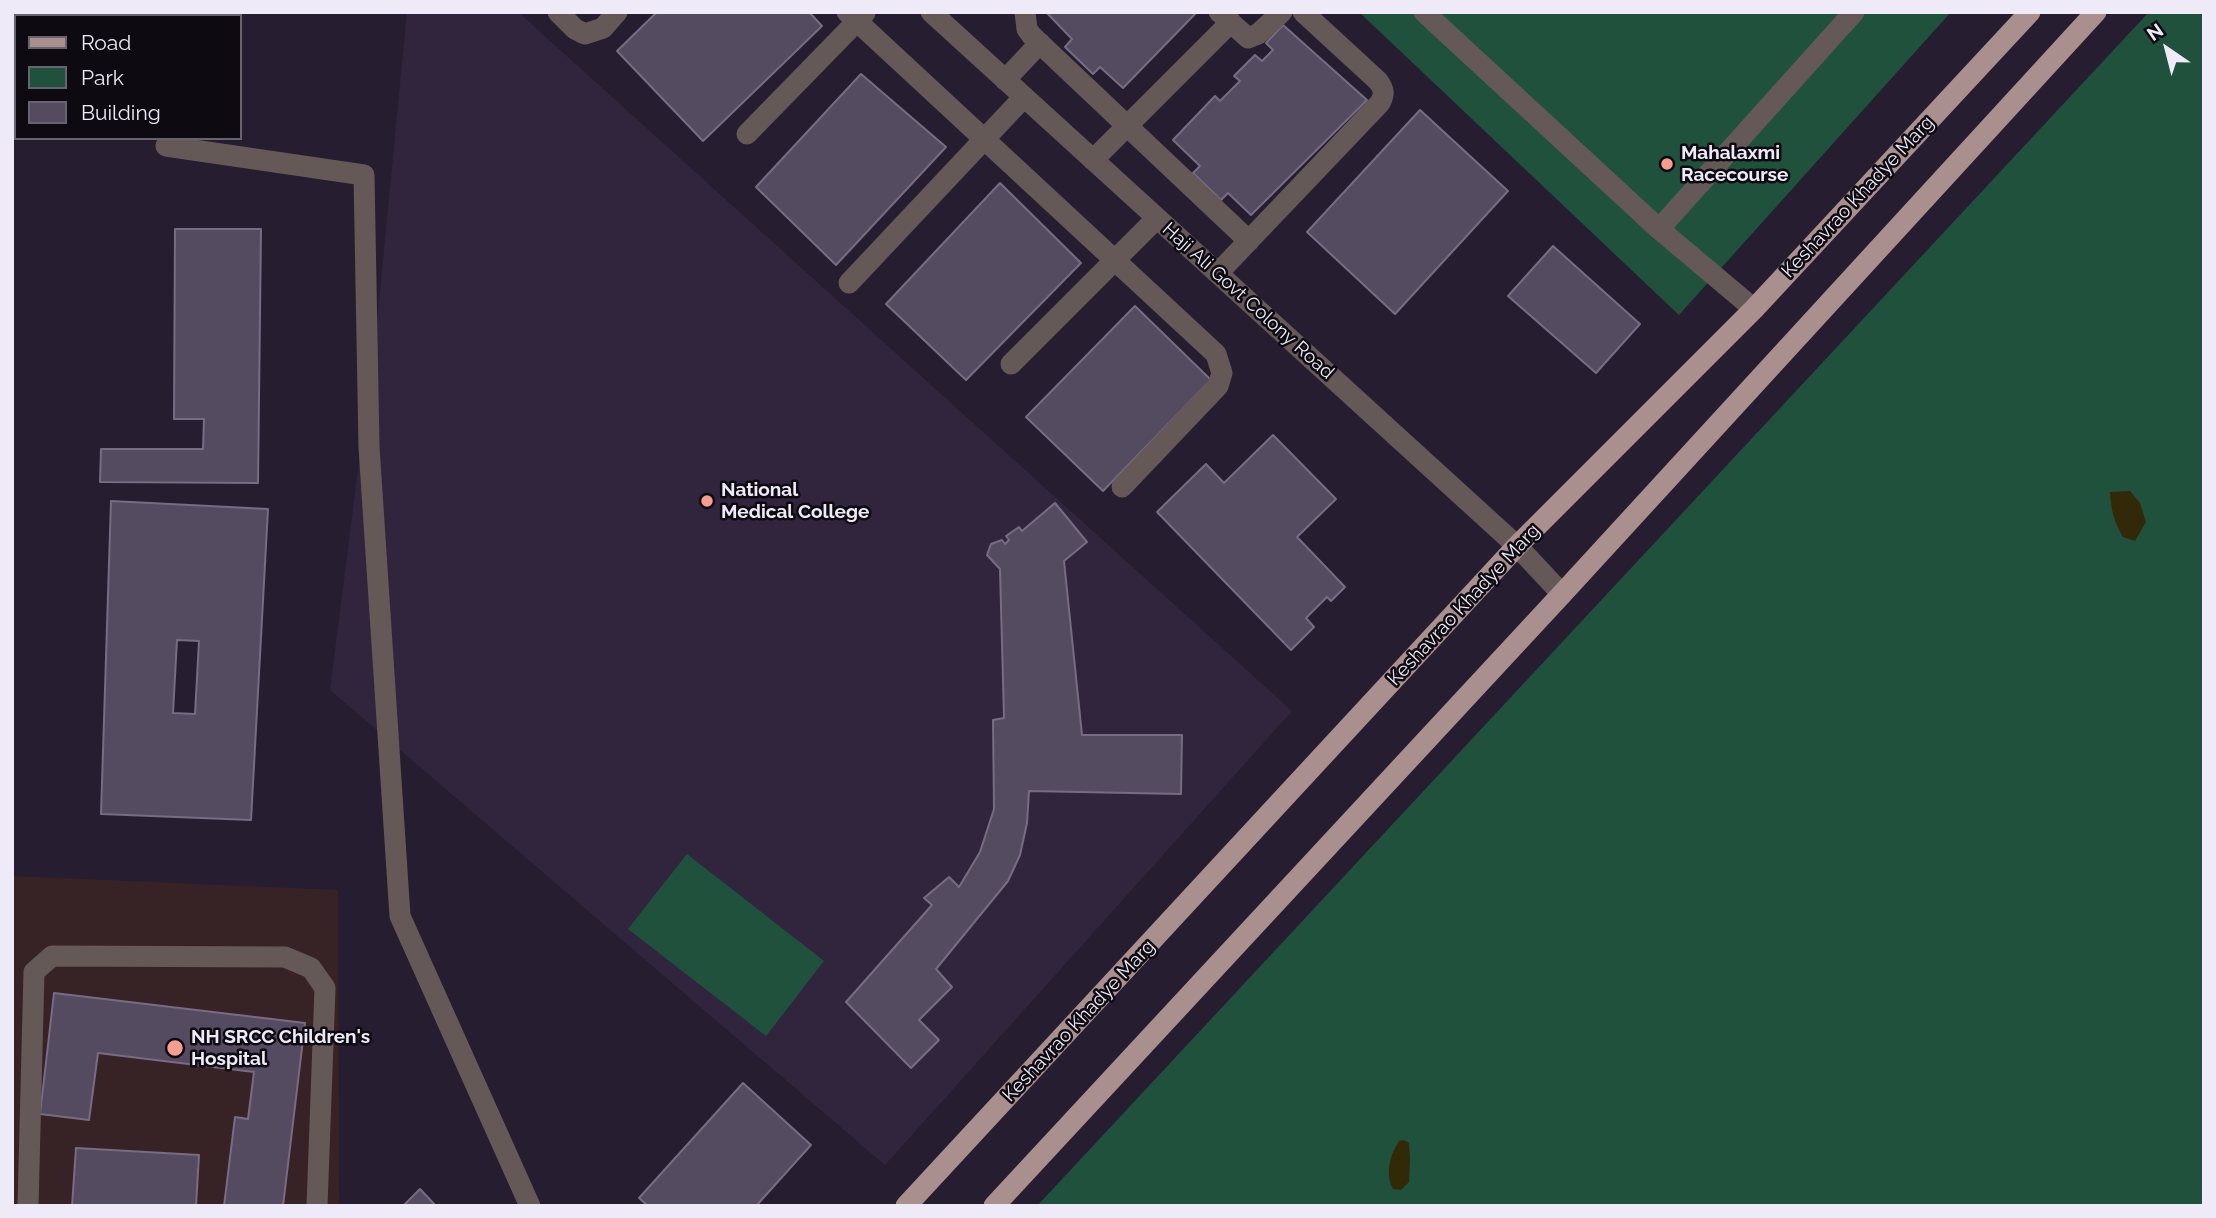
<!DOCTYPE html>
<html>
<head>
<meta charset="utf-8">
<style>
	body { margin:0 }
	#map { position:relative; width:2216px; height:1218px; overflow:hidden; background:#261e30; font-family:Raleway,sans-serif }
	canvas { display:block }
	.frame { position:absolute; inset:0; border:14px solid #efeaf7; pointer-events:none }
	.legend { position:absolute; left:14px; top:14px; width:228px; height:126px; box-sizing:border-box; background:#0d0a12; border:2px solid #67646e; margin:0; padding:9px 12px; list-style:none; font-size:21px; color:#efeaf7 }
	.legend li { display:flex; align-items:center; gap:14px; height:35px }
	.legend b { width:35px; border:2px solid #67646e }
	.north { position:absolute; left:2132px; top:14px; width:70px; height:70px; -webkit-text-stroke:5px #0d0a12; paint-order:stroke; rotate:325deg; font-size:19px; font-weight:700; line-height:28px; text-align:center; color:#efeaf7 }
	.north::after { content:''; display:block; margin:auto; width:24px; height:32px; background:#efeaf7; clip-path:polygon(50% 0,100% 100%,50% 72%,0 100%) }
</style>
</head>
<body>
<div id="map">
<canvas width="2216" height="1218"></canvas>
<div class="frame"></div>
<ul class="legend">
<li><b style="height:9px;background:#a98f8e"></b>Road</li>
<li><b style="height:19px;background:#20513d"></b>Park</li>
<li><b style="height:19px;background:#554b61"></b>Building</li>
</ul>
<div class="north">N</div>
</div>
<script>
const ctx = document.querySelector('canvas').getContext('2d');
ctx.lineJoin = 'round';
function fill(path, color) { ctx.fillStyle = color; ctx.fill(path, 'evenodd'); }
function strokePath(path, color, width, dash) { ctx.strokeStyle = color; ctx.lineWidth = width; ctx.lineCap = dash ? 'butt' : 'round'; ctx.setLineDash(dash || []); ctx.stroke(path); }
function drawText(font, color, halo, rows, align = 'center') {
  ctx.font = font + ' Raleway,sans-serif'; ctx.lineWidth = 5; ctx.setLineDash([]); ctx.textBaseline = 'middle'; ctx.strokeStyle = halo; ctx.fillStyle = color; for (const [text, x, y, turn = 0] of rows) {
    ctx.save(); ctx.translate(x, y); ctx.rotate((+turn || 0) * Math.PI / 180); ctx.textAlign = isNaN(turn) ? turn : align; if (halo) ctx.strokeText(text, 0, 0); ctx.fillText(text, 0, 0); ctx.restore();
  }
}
const built = new Path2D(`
	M407,12H518L1292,711L885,1165L330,690L378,313Z`);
const medical = new Path2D(`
	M12,876L338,890L339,1206H12Z`);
const green = new Path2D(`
	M1359,12H1951L1679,315Z
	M2149,12H2204V1206H1037Z
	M687,854L824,961L766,1036L628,929Z`);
const sand = new Path2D(`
	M2130,491L2140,503L2146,522L2135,541L2123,537C2114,522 2111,510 2110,492Z
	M1404,1140L1409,1143L1410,1159L1409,1182L1401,1190L1393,1189C1385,1173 1390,1155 1399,1141Z`);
const building = new Path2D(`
	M657,12H809L822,26L703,141L617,51Z
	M1046,12H1197L1123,88L1100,67L1093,74L1065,47L1072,39Z
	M1283,25L1367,100L1251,215L1228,193L1221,200L1193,173L1200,166L1173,140L1215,96L1220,101L1240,81L1234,76L1255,55L1262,61L1273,50L1266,43Z
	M861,74L946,147L836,265L756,187Z
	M1420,110L1508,191L1395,314L1307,232Z
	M1000,183L1081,263L966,380L886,304Z
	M175,229H261L258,483L100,482L101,449H203L204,419H174Z
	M1553,246L1640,324L1596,373L1508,296Z
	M1135,306L1211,380L1103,491L1026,417Z
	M1273,435L1336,499L1297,537L1345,587L1331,601L1327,597L1306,618L1314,627L1291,650L1157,512L1206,464L1224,483Z
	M111,501L268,509L251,820L101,814ZM177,640L199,641L195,714L173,713Z
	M1055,503L1087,542L1064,561L1082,735H1182L1181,794L1029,791L1027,823L1020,855L1008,881L936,969L952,987L919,1020L939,1040L911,1068L846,1002L932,905L924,898L949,877L959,887L980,852L994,809L993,720L1004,718L1000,569L987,555L991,544L1002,540L1005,544L1009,540L1006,536L1019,527L1022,531Z
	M54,993L305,1023L283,1206H224L235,1117L248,1119L254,1072L98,1053L89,1120L40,1114Z
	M743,1083L811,1145L756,1206H648L639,1198Z
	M76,1148L199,1155L196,1206H72Z
	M420,1189L436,1206H403Z`);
const minor = new Path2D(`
	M558,12L575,29L585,34L603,28L617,12
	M847,12L1216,354L1222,373L1218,386L1122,487
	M931,12L1517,546L1562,594
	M1025,12L1027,29L1032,36L1249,241
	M1219,12L1248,38L1258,34L1282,12
	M1424,12L1659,229L1854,12
	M1005,80L1040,43
	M747,134L865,13
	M166,146L364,175L369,447L400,916L530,1206
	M1093,160L1231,22
	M1659,229L1754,309
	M1218,273L1380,103C1385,94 1384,89 1378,81L1303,12
	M849,283L1024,97
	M1011,364L1157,218
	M28,1206L34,972L52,956L285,957L311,968L325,988L317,1206`);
const major = new Path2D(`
	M906,1206L1517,546L1754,309L2030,12
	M994,1206L1562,594L2096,12`);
const markers = [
	[1667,164,7,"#f59d8e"],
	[707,501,7,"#f59d8e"],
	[175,1048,9,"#f59d8e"]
];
const poiNames = [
	["Mahalaxmi",1681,153],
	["Racecourse",1681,175],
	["National",721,490],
	["Medical College",721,512],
	["NH SRCC Children's",191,1037],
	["Hospital",191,1059]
];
const streetNames = [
	["Keshavrao Khadye Marg",1858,197,-47],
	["Haji Ali Govt Colony Road",1248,301,42],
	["Keshavrao Khadye Marg",1464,605,-47],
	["Keshavrao Khadye Marg",1079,1021,-47]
];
fill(built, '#31253e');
fill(medical, '#372326');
fill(green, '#20513d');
fill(sand, '#312908');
fill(building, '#554b61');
strokePath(building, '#776c83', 2);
strokePath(minor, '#655958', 21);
strokePath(major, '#a98f8e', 21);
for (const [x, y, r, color] of markers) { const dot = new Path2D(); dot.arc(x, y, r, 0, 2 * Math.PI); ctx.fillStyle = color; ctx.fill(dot); strokePath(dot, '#0d0a12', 2.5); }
drawText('bold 19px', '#efeaf7', '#0d0a12', poiNames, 'left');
drawText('19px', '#efeaf7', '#0d0a12', streetNames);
</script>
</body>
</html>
